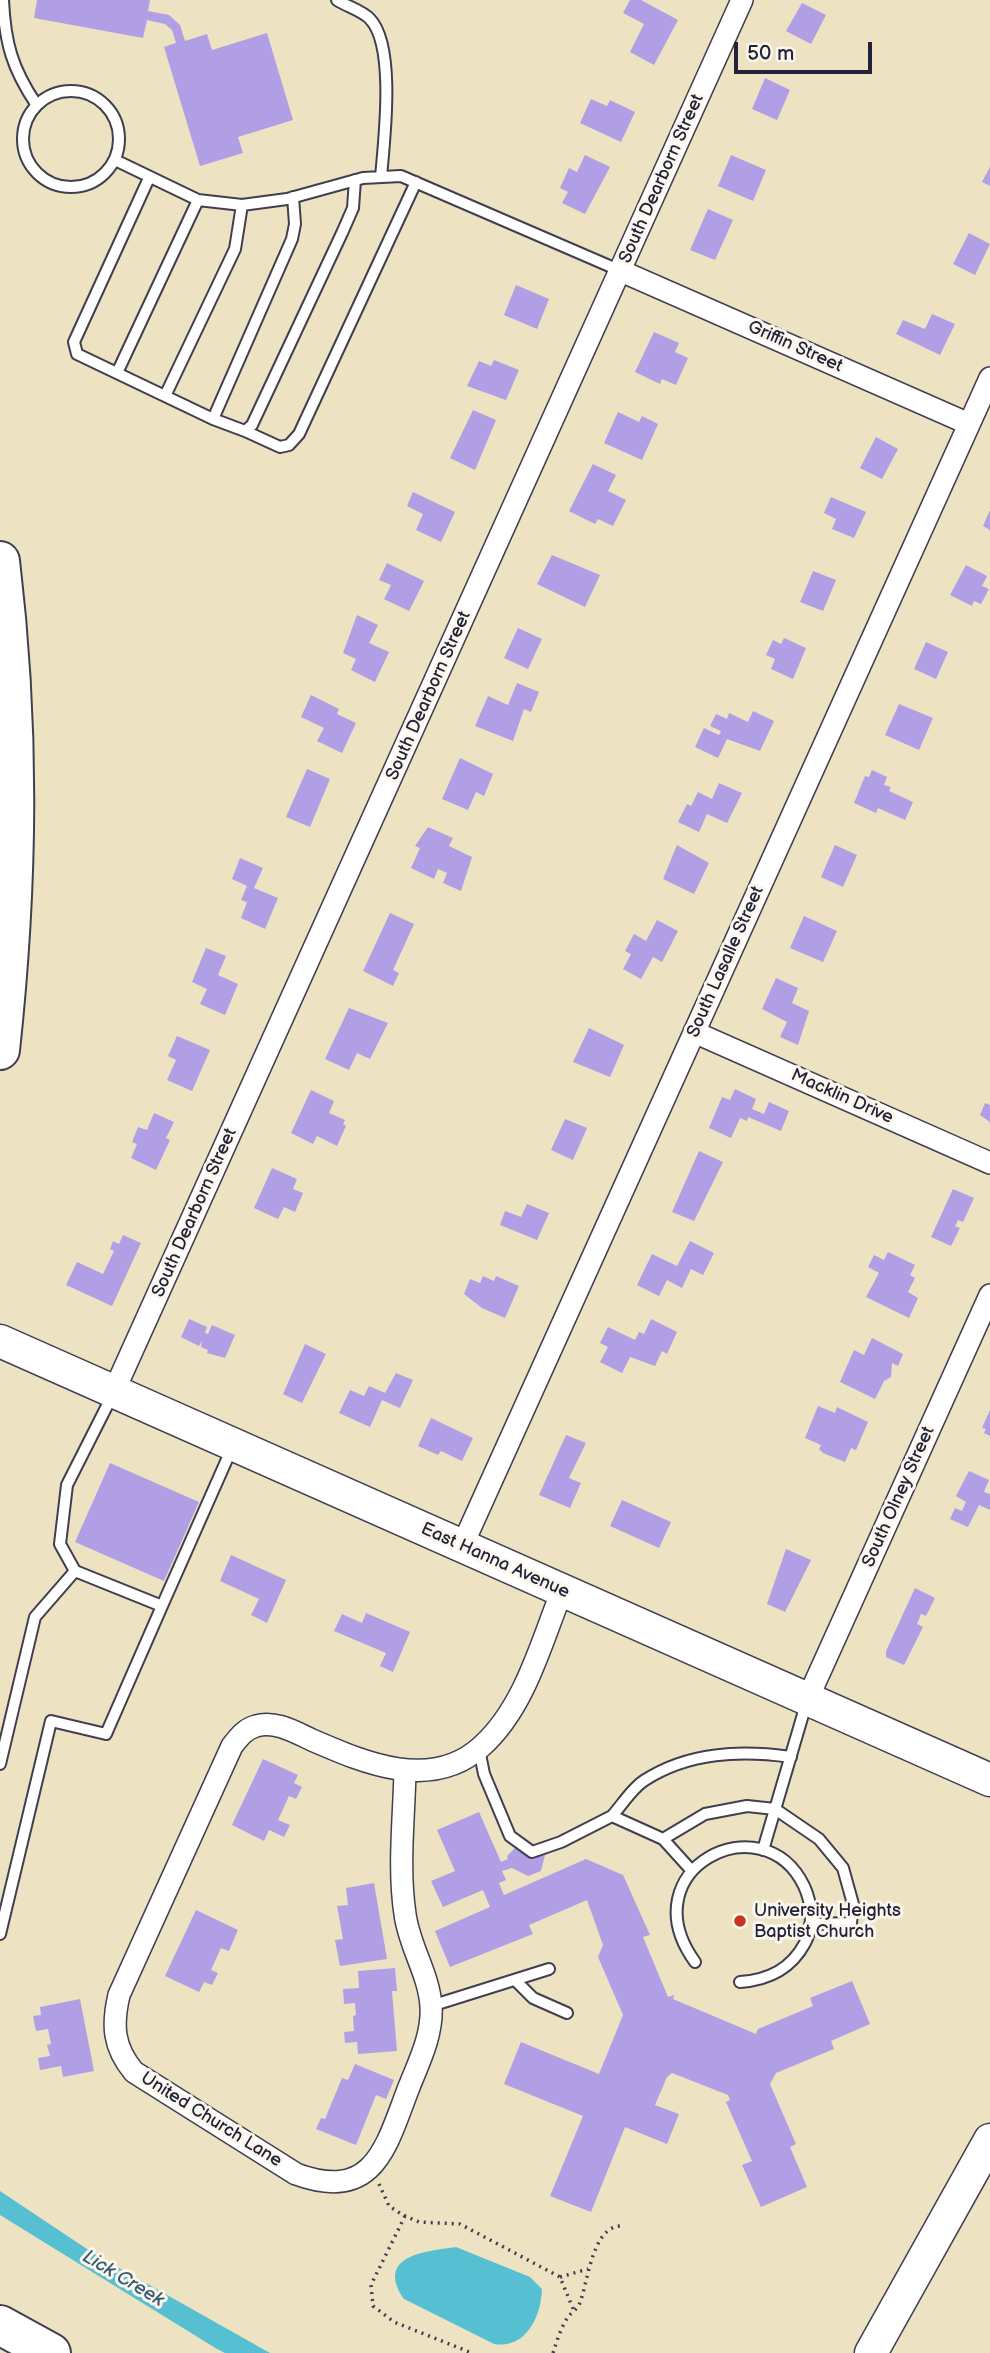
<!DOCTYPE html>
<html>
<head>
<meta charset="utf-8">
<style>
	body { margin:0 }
	#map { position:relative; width:990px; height:2353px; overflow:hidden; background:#ede3c2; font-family:"Balsamiq Sans",sans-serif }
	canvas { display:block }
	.scale { position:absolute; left:734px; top:42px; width:138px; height:32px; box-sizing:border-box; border:4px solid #22223b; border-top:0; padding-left:9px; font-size:21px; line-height:24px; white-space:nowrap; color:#22223b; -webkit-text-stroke:5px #fbf7ec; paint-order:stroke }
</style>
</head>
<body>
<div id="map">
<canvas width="990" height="2353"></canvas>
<div class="scale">50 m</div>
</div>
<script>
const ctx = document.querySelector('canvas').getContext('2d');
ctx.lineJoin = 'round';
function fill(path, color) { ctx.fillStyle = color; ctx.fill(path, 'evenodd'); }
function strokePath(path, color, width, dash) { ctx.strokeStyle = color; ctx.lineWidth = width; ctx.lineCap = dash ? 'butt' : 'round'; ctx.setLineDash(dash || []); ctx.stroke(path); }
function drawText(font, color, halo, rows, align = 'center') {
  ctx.font = font + ' "Balsamiq Sans",sans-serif'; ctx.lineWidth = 6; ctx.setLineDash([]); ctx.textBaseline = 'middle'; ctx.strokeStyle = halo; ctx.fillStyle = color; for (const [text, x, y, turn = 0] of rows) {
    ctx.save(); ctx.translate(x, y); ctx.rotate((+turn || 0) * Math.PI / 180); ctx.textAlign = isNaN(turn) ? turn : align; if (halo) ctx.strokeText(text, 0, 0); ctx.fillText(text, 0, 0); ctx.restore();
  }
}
const water = new Path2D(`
	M0,2191L96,2255L270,2353H225L217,2349L0,2215Z
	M456,2247L530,2277L542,2289C541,2317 526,2349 494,2344L404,2299C374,2255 428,2251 456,2247Z`);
const building = new Path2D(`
	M37,0H150L148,11L169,15L180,25L185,41L207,34L212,50L267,33L293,120L238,137L243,153L200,166L164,47L176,43L172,30L165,24L147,20L143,38L34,18Z
	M630,0H641L678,20L654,65L630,52L644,24L623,13Z
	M802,3L826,15L811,44L786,31Z
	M765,78L790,90L777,120L752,109Z
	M591,99L607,106L610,100L635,112L621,142L580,123Z
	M585,155L610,167L585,214L562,203L568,192L560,188L569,168L577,172Z
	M731,155L766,170L753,201L718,186Z
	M990,167V186L982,182Z
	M708,209L733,220L715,260L690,250Z
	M969,233L990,244L975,275L953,264Z
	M516,285L549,299L537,329L504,315Z
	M932,314L955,324L940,355L896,334L903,320L925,329Z
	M654,332L679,343L675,352L688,358L676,385L662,379L660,384L635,372Z
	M494,360L519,370L506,400L467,386L479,361L491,366Z
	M473,410L496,420L475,470L450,458Z
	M618,412L639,422L642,416L658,424L642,460L604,443Z
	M876,437L898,449L882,479L860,468Z
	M593,464L616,475L608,491L626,500L613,526L598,519L595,524L569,511Z
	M413,492L455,512L441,542L416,530L423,514L407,506Z
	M831,497L866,512L854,538L832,529L836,519L824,513Z
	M990,510V530L983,526Z
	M552,555L600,575L585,607L537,584Z
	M387,563L424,581L409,611L384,599L391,585L379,580Z
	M966,565L987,576L982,586L989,589L981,604L974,601L972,606L950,595Z
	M813,571L836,580L823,611L800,602Z
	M357,615L378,625L369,643L389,652L375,682L351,670L356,659L343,653Z
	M518,628L542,639L528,669L504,658Z
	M784,638L806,648L793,679L771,669L775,659L766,655L773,640L781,644Z
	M926,642L948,652L936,679L914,669Z
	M517,683L539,692L531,712L524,709L513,741L475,726L488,696L508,705Z
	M311,695L339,709L337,714L356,723L342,753L317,741L324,728L301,717Z
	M899,704L933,718L919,750L885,735Z
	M753,711L774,721L760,751L727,739L718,758L695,747L704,728L719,735L721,731L710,726L716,714L727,719L729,713L748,722Z
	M460,758L493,774L484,796L476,792L468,810L442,799Z
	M307,769L330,779L310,827L286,817Z
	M872,770L887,777L884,785L891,787L889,791L913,802L905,820L878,808L876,813L854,803L865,776L869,777Z
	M719,783L742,793L727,823L707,814L699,832L678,822L687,804L691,806L698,792L712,799Z
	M428,827L453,838L449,846L472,857L461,891L443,883L447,873L438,869L434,879L411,868L420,848L415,846Z
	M677,845L709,863L694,894L663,879Z
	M835,845L857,855L843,887L821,877Z
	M240,858L263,868L254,888L278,898L265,929L241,918L247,902L241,900L247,886L232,879Z
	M390,913L414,924L393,970L399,973L393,986L363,971Z
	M804,916L837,931L823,962L790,948Z
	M657,920L678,931L662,962L653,957L641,979L623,969L631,954L625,951L634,934L646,941Z
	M206,948L226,956L218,975L238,984L225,1015L200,1004L207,989L192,982Z
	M776,978L798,988L792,1003L809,1011L798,1045L780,1037L787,1022L762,1009Z
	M349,1008L388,1023L370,1059L357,1053L349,1070L325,1059Z
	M589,1028L624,1045L610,1077L573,1062Z
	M177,1036L210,1050L192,1091L167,1080L176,1060L168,1056Z
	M735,1089L756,1099L752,1109L764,1114L769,1102L789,1111L781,1131L748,1117L747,1121L740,1118L731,1138L709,1128L722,1097L730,1100Z
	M311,1090L334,1101L329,1113L345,1120L343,1124L346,1126L337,1146L317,1136L313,1144L291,1133Z
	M985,1103L990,1105V1122L980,1115Z
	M154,1113L174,1122L166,1138L170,1140L156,1170L131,1158L137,1144L132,1142L138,1127L147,1130Z
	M565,1119L587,1128L573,1160L551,1150Z
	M699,1151L723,1162L694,1221L672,1212Z
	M272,1168L297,1179L293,1189L303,1193L295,1212L284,1207L278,1219L254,1208Z
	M953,1189L974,1198L963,1222L958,1220L955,1226L960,1228L951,1246L931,1237Z
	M527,1204L549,1213L537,1240L500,1225L505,1211L521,1217Z
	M123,1235L141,1243L112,1306L66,1285L77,1262L103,1274L114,1251L110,1249L113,1241L119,1244Z
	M690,1241L714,1253L703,1275L691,1269L682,1288L667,1280L659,1296L637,1285L652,1254L677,1266Z
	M888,1252L915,1265L910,1275L915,1278L908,1292L918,1298L909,1318L866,1297L879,1273L868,1267L874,1255L884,1260Z
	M483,1276L494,1281L496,1276L519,1286L505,1318L482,1308L464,1294L470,1279L480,1283Z
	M189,1319L207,1327L205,1333L208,1334L212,1325L235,1335L225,1358L207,1353L208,1350L201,1347L202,1341L199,1346L181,1337Z
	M651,1319L677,1332L667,1354L662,1351L655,1366L630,1357L622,1373L600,1362L608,1347L600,1343L608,1327L635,1340L639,1332L644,1334Z
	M872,1338L903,1354L898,1366L892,1363L891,1377L884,1381L875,1399L840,1382L854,1350L864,1355Z
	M305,1344L326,1354L302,1403L283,1394Z
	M396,1373L413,1380L400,1408L382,1400L370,1427L339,1413L350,1390L364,1396L369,1386L385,1393Z
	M818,1406L835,1413L837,1407L868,1422L856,1450L851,1448L845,1462L823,1453L819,1449L821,1445L805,1438Z
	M990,1410V1436L984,1433L986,1429L982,1428Z
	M431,1418L473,1438L462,1461L441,1451L438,1455L418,1446Z
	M566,1435L586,1443L569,1478L581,1483L570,1508L539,1495Z
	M110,1463L199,1502L164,1581L75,1542Z
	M969,1471L989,1480L984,1492L990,1494V1510L979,1505L968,1527L950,1519L955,1508L962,1511L966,1502L956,1496Z
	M622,1500L671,1522L659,1548L610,1526Z
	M786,1549L811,1560L785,1612L767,1604Z
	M231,1555L286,1580L267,1623L251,1615L259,1599L220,1581Z
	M915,1588L935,1598L926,1616L921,1614L917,1624L923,1627L904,1665L886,1657V1651Z
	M366,1613L410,1632L393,1672L380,1666L386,1653L334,1631L342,1614L362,1623Z
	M263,1759L298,1775L294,1783L302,1787L296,1799L289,1796L278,1820L290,1825L284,1837L269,1830L264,1841L232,1825Z
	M479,1812L501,1862L508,1859L507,1856L522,1841L546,1851L541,1871L528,1876L512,1868L502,1871L506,1880L499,1883L504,1895L586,1859L623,1875L650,1935L643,1937L668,1997L674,1995L673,1999L756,2034L758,2029L813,2006L810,1998L852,1981L870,2024L831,2041L834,2049L776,2073L770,2084L796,2144L790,2147L807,2187L761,2207L742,2165L752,2161L726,2102L730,2100L728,2095L672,2073L667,2077L655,2105L679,2114L667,2144L625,2127L591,2212L550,2196L583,2116L504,2084L521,2042L599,2074L623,2015L598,1957L603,1945L587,1900L529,1925L533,1934L450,1967L435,1931L490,1907L483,1890L443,1907L431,1881L455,1871L437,1830Z
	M374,1883L387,1959L340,1966L335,1940L343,1939L337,1906L348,1905L346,1888Z
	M196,1910L238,1930L229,1951L221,1948L211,1970L218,1973L212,1985L204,1982L199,1992L165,1976Z
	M395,1968L397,1991H392L397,2051L358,2054L357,2042L345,2043L344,2032L354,2031L353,2016L356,2015L355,2003L344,2004L343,1989L359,1988L358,1971Z
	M80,1999L94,2071L63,2077L61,2066L40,2070L38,2058L50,2056L47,2045L51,2044L48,2029L36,2031L33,2016L41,2015L40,2007Z
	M355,2064L394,2080L386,2099L376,2095L356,2145L316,2129L321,2118L325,2119L342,2078L348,2080Z`);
const path = new Path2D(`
	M379,2184L389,2206L403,2215L419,2222L460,2224L560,2277L574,2311
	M405,2216L371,2285L373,2306L394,2322L472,2353
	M560,2277L588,2269
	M553,2353C557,2341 561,2327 568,2317C571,2313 576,2310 579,2305C588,2285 591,2228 620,2226`);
const service = new Path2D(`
	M3,0C5,43 12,68 36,104
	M337,0C346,6 363,11 370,19C396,46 384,141 381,177
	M23 139a48 48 0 1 1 96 0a48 48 0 1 1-96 0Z
	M115,160L198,200L242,205L287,199L363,178L401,176L621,271
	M149,178L74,342L77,354L213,419L245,431L252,425L342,233L353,208L355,180
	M117,373L198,200
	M165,396L235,249L242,205
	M213,419L292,239L295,224L293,197
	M245,431L280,447L289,445L299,434L416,182
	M113,1394L67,1485L60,1544L75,1571L162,1606L232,1448
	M479,1749L484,1774L510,1836L532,1852L561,1842L612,1816L663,1839L692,1871
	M0,1764L35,1617L75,1571
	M612,1816C622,1805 632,1788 645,1780C689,1752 740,1750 791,1757
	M663,1839L705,1814L747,1806L775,1809L819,1839L843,1868L853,1904L851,1923L810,1924
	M763,1850L807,1701
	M0,1934L51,1721L106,1734L162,1606
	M695,1962C628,1869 763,1801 804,1886C812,1903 814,1926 805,1943C791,1969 769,1980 740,1982
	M515,1980L533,1998L567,2013
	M431,2006L549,1969`);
const minor = new Path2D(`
	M621,271L969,424
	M694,1032L990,1163
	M114,1391L742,0
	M462,1546L990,378
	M808,1698L990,1295
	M405,1771C404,1818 398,1868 405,1914C409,1946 429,1974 431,2006C433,2034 419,2062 409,2087C386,2146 375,2203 296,2174L134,2072C113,2047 112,2025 119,1995L232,1746C239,1737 245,1729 256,1726C275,1720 295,1732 312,1740C365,1763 432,1792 482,1746C525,1707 541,1643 562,1591`);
const secondary = new Path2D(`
	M0,1341L990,1780
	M871,2353L990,2140`);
const motorway = new Path2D(`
	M0,561C20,727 18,884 0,1050
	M0,2325L51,2353`);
const markers = [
	[740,1921,7,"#c8321e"]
];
const streetNames = [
	["South Dearborn Street",662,179,-66],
	["Griffin Street",795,347,24],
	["South Dearborn Street",429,696,-66],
	["South Lasalle Street",726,962,-66],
	["Macklin Drive",842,1097,24],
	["South Dearborn Street",195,1213,-66],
	["South Olney Street",899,1497,-66],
	["East Hanna Avenue",495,1561,24],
	["United Church Lane",211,2120,32]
];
const poiNames = [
	["University Heights",754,1911],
	["Baptist Church",754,1932]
];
const waterNames = [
	["Lick Creek",123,2279,31]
];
fill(water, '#56c0d2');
fill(building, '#b09fe4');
strokePath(service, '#403f4f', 14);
strokePath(minor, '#403f4f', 24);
strokePath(secondary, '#403f4f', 35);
strokePath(motorway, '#403f4f', 42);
strokePath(path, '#403f4f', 3.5, [2, 5]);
strokePath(service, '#fff', 10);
strokePath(minor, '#fff', 21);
strokePath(secondary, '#fff', 32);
strokePath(motorway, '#fff', 38);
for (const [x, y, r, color] of markers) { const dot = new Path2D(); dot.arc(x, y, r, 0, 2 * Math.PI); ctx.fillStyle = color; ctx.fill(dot); strokePath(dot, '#fbf7ec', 2.5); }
drawText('18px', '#22223b', '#fbf7ec', streetNames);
drawText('18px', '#22223b', '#fbf7ec', poiNames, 'left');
drawText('italic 19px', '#345970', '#fbf7ec', waterNames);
</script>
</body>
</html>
